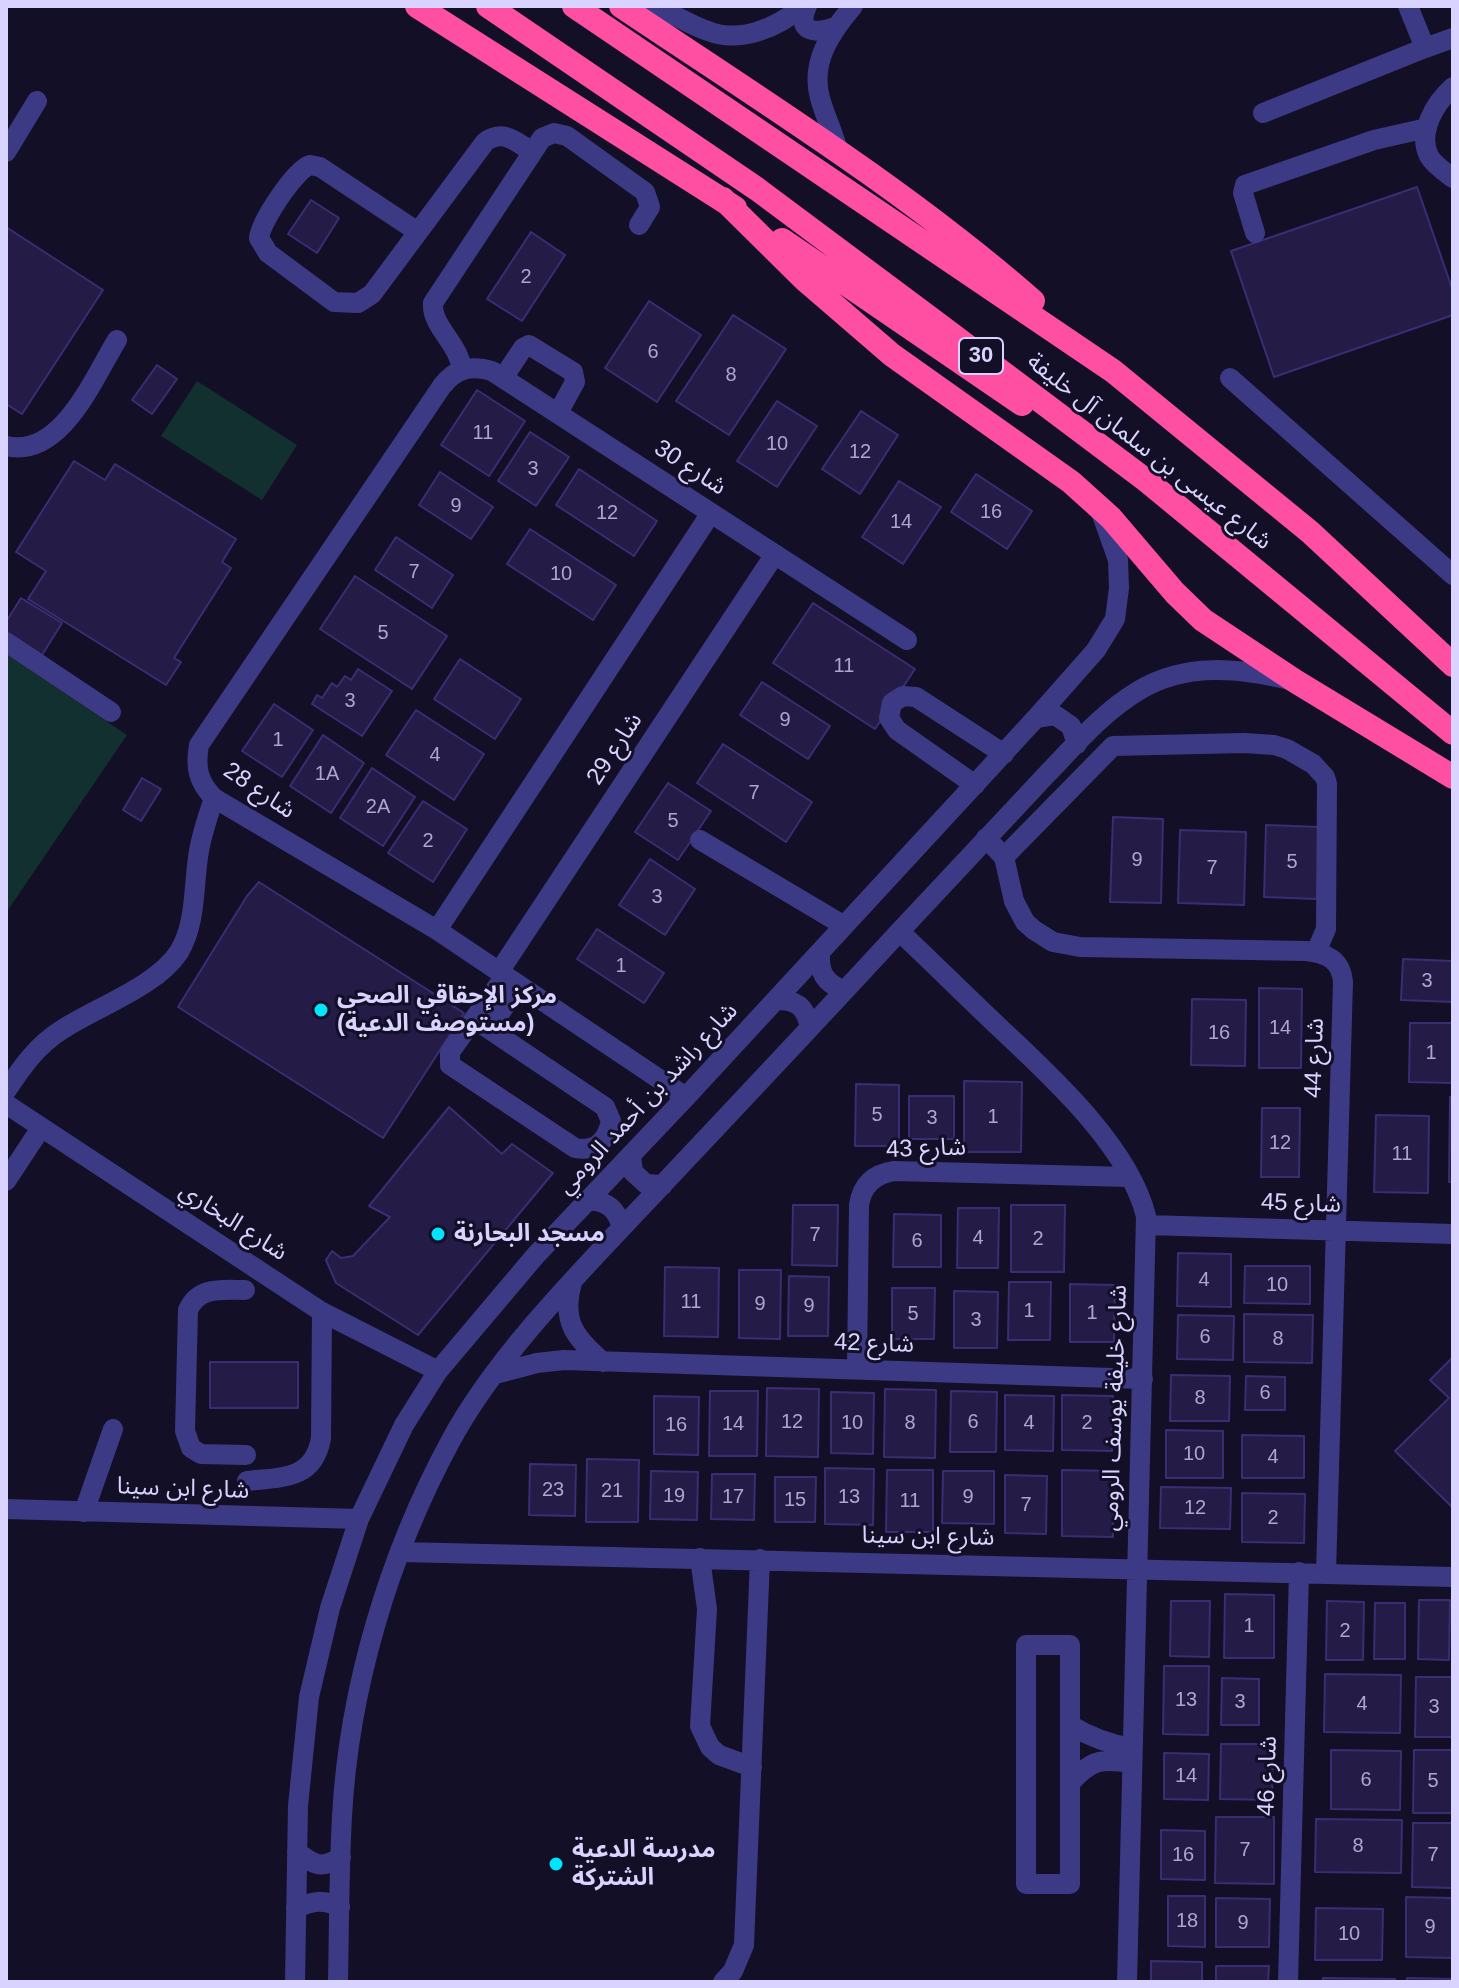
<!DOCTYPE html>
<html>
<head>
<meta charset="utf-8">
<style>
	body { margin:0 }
	#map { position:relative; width:1459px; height:1988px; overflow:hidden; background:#130f26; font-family:Helvetica,sans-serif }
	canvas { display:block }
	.frame { position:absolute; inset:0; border:8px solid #d9d4ff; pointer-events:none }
</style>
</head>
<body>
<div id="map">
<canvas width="1459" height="1988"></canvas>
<div class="frame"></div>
</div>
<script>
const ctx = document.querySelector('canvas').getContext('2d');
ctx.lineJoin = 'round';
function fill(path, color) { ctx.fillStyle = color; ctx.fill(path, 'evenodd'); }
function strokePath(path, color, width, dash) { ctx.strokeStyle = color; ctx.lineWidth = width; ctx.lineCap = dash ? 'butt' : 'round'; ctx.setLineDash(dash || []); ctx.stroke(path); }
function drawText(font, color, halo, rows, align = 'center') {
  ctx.font = font + ' Helvetica,"Noto Sans Arabic",sans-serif'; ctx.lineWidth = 6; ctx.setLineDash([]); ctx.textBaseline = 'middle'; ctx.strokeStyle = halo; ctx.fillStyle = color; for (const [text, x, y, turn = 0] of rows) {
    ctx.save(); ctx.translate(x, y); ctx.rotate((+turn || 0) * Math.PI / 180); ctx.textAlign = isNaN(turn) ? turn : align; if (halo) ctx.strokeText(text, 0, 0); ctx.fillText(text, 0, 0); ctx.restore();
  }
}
const green = new Path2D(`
	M197,381L297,445L262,500L161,436Z
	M6,654L127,735L6,913Z`);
const building = new Path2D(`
	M1417,187L1453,291V315L1274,377L1231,251Z
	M311,200L339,218L317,253L288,234Z
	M6,227L103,290L22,414L6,404Z
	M531,232L565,255L522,321L487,299Z
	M649,301L701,335L657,402L605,368Z
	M733,315L786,349L729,435L676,401Z
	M157,365L177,379L152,414L132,400Z
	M477,390L525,421L489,476L441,445Z
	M777,401L817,426L777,487L737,461Z
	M861,411L898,435L860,494L822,469Z
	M530,432L569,457L536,506L498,481Z
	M74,461L105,480L115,464L236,539L222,562L231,568L174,658L181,662L166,685L28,599L46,571L16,552Z
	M579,469L657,521L634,556L556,505Z
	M440,472L493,507L471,539L419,505Z
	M976,474L1032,511L1007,549L951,512Z
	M899,481L941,507L903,564L862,537Z
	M530,529L616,585L593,620L507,564Z
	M396,537L453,575L432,608L375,570Z
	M355,576L447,636L412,689L320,629Z
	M21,598L62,623L42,655L6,632V622Z
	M813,603L915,669L875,729L773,663Z
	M460,659L521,699L495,739L434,699Z
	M358,669L392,691L362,736L312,704L317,695L322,698L332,683L337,687L345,676L351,680Z
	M762,682L830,726L808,759L740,715Z
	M274,704L313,730L282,777L242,751Z
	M416,710L484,754L454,800L386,755Z
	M323,735L364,763L331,813L290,786Z
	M723,744L812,802L786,842L697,783Z
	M372,768L415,797L383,846L340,818Z
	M142,778L161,789L141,821L123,810Z
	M668,783L711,811L678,860L635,832Z
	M423,801L467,829L433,882L388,853Z
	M1113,817L1163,819L1161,903L1110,902Z
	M1266,825L1320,827L1317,899L1264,897Z
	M1180,830L1246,832L1244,905L1178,903Z
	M650,859L695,889L665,935L619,905Z
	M259,882L464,1013L383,1138L178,1007L247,896Z
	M597,929L664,973L644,1003L577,959Z
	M1403,959L1453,961V1002L1401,1000Z
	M1259,988L1302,989L1301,1068H1259Z
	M1192,999L1246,1000L1245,1066L1191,1065Z
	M1410,1023H1453V1083L1409,1082Z
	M964,1081L1022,1082L1021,1152H964Z
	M856,1084L899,1085V1146H855Z
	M909,1096H954V1139H909Z
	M1450,1097H1453V1182H1449Z
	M449,1107L502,1154L512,1144L553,1173L418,1335L336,1283L326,1260L332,1251L341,1258L353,1256L390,1217L369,1206Z
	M1262,1108H1300L1299,1177H1261Z
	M1376,1115L1429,1116L1428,1193L1374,1192Z
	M793,1205H838L837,1266L792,1265Z
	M1011,1205H1065L1064,1272H1011Z
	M958,1208H999L998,1268H957Z
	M894,1214L941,1215V1267H893Z
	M1178,1253L1231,1254V1307L1177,1306Z
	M1245,1266H1310V1304L1244,1303Z
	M665,1267L719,1268L718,1337L664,1336Z
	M739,1270H781L780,1339L739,1338Z
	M789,1276L829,1277L828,1336H788Z
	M1009,1282H1051L1050,1340H1008Z
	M1070,1284L1115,1285L1114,1342H1070Z
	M892,1288H935L934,1339H892Z
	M954,1291L998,1292L997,1348H954Z
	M1244,1314L1313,1315L1312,1363L1244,1362Z
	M1178,1315L1234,1316L1233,1360L1177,1359Z
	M1453,1357V1506L1452,1507L1395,1451L1449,1398L1430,1380Z
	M210,1362H298V1408H210Z
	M1171,1375L1230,1376L1229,1421H1170Z
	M1246,1376L1285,1377V1410H1245Z
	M767,1388L819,1389L818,1457L766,1456Z
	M885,1389L936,1390L935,1458L884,1457Z
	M710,1391H758L757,1456H709Z
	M951,1391L997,1392L996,1452H950Z
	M831,1392L874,1393L873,1454L831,1453Z
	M1005,1395L1054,1396L1053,1451L1005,1450Z
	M1062,1395L1113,1396L1112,1451L1062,1450Z
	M654,1396L699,1397L698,1455L654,1454Z
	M1166,1430L1223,1431V1478H1166Z
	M1242,1435L1304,1436V1478H1242Z
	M587,1459L639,1460L638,1522H586Z
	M530,1464L576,1465L575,1516L529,1515Z
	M825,1468L874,1469L873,1525L825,1524Z
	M887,1470H933V1532H886Z
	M1062,1470L1114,1471L1113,1537L1062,1536Z
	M651,1471L698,1472L697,1520L650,1519Z
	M943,1471H994V1524L942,1523Z
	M712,1474H755L754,1520L711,1519Z
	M1005,1475L1047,1476L1046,1534L1005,1533Z
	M775,1477H816L815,1522H775Z
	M1161,1487L1231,1488L1230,1529L1160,1528Z
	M1242,1493L1305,1494L1304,1543L1242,1542Z
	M1225,1594L1274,1595V1658H1224Z
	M1419,1600H1450L1449,1660L1418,1659Z
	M1171,1601H1210L1209,1657L1170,1656Z
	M1327,1601L1364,1602L1363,1660H1326Z
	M1375,1603H1405V1659H1374Z
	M1164,1666H1209L1208,1735L1163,1734Z
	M1325,1674L1401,1675L1400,1733L1324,1732Z
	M1416,1677H1453V1737H1415Z
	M1222,1678L1259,1679V1725H1221Z
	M1221,1744H1273L1272,1800L1220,1799Z
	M1331,1750L1401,1751L1400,1810L1331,1809Z
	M1414,1750H1453V1813H1413Z
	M1164,1753L1209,1754L1208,1800L1164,1799Z
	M1216,1817H1274V1884L1215,1883Z
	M1316,1819L1402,1820L1401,1873L1315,1872Z
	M1413,1823H1453V1888L1412,1887Z
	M1161,1830L1205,1831V1880L1161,1879Z
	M1168,1896H1205V1947L1168,1946Z
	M1406,1897L1453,1898V1958L1406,1957Z
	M1216,1898L1270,1899L1269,1947H1216Z
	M1316,1908L1383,1909L1382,1960H1315Z
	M1151,1961L1202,1962V1982H1151Z
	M1216,1966H1269L1268,1982H1216Z
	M1323,1978L1395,1979V1982H1323Z
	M1407,1978L1453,1979V1982H1407Z`);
const minor = new Path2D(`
	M649,6C671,11 687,24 708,31C741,44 778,27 803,6
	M807,6C795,33 816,34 835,27
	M1408,6L1425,48L1453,38
	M1453,87C1436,102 1417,132 1429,156C1434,165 1445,172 1453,178
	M1263,113L1425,48
	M6,152L37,101
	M838,152C834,133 825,117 820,98C810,62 831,32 853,6
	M418,232L320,167L310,165C295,170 261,221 259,238L268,253L334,302L358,303L372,294L485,142C503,129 515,141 531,151
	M1255,233L1243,193L1245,185L1374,140L1427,128
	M462,369C458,342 431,326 433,303L542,138L554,133L567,136L645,192L650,207L639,225
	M503,378L523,348L529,345L573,372L575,382L558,413
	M1230,378L1453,575
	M6,446C61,459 93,379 117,340
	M6,642L111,712
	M1036,718L1055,715L1071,726L1077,744
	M975,785L897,730L889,718L892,703L903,696L916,697L1004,754
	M986,838L1004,857L1014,901L1025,922L1034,930L1053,942L1080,947L1306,951C1327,953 1341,960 1343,982L1326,1573
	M700,840L843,925
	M1004,857L1113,746L1244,743L1274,745L1287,749L1313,764L1325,777L1327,784L1326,929L1316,952
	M437,930L711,513
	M900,932C934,964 967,997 1001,1029C1052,1077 1129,1147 1146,1216L1127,1982
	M820,952C819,973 824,982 844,991
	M499,972L775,554
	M776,1000C797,1000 805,1006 810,1027
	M474,1019L605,1107L611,1121C607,1141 595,1152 575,1148L450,1065V1052L505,976
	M489,1029L519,985
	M6,1091C22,1067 37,1045 63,1029C97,1007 157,986 179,952C197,922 193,884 199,851C202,833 208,816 214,798
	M686,1097L437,930L214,798C198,782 195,767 199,745L442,386C456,368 471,365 492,371L907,640
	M6,1104L322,1312L438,1371
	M631,1156L633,1172L646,1184L663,1185
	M6,1181L41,1128
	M589,1200C609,1202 616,1209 622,1227
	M1147,1225L1453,1234
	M572,1283C561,1321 575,1338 603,1362
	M245,1290C222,1290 199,1286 188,1310L185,1431L191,1448L201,1454L246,1455
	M857,1369L859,1205C862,1185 874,1174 894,1171L1129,1177
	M495,1374L537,1363L564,1360L1143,1379
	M247,1481C282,1477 314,1480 321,1438L322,1312
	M6,1509L359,1519
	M84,1512L113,1429
	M401,1552L1453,1577
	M700,1558L707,1609L700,1726L710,1747L719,1755L752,1767
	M1026,1645H1070V1884H1026Z
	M1070,1725C1090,1737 1108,1744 1132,1748
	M1070,1783C1091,1760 1101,1758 1131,1763
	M297,1852C315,1866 322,1869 341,1857
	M296,1908C313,1901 323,1899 340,1907
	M295,1982L298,1806L309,1697L330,1608L359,1519L404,1425L438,1371L536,1255L686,1097L1036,718L1096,650L1115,619L1119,588L1118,560L1102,515
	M338,1982C339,1927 339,1871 342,1816C349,1688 389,1555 450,1442C496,1356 582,1270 649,1199C732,1111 816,1022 899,932C949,879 998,826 1048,773C1076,744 1103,712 1138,691C1185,662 1239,668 1290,680
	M723,1982L733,1971L744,1945L760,1559
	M1288,1982L1299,1572`);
const highway = new Path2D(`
	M417,6L735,208
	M488,6L757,189L930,318L1147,481L1453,733
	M574,6L1113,371L1310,532L1453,665
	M621,6C761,100 906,190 1033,301
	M723,199L805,280L892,355L1071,482L1111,518L1175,593L1203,620L1295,681L1453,777
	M782,240L1022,404`);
const markers = [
	[321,1010,8,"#00e5ff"],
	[438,1234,8,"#00e5ff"],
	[556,1864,8,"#00e5ff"]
];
const numberNames = [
	["2",526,277],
	["6",653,352],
	["8",731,375],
	["11",483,433],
	["10",777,444],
	["12",860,452],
	["3",533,469],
	["9",456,506],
	["16",991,512],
	["12",607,513],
	["14",901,522],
	["7",414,572],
	["10",561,574],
	["5",383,633],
	["11",844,666],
	["3",350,701],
	["9",785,720],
	["1",278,740],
	["4",435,755],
	["1A",327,774],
	["7",754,793],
	["2A",378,807],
	["5",673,821],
	["2",428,841],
	["9",1137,860],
	["5",1292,862],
	["7",1212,868],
	["3",657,897],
	["1",621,966],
	["3",1427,981],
	["14",1280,1028],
	["16",1219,1033],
	["1",1431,1053],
	["5",877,1115],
	["1",993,1117],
	["3",932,1118],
	["12",1280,1143],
	["11",1402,1154],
	["7",815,1235],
	["4",978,1238],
	["2",1038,1239],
	["6",917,1241],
	["4",1204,1280],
	["10",1277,1285],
	["11",691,1302],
	["9",760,1304],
	["9",809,1306],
	["1",1029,1311],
	["1",1092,1313],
	["5",913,1314],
	["3",976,1320],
	["6",1205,1337],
	["8",1278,1339],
	["6",1265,1393],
	["8",1200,1398],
	["12",792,1422],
	["6",973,1422],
	["10",852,1423],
	["8",910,1423],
	["4",1029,1423],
	["2",1087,1423],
	["14",733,1424],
	["16",676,1425],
	["10",1194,1454],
	["4",1273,1457],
	["23",553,1490],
	["21",612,1491],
	["19",674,1496],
	["17",733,1497],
	["13",849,1497],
	["9",968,1497],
	["15",795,1500],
	["11",910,1501],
	["7",1026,1505],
	["12",1195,1508],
	["2",1273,1518],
	["1",1249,1626],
	["2",1345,1631],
	["13",1186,1700],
	["3",1240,1702],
	["4",1362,1704],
	["3",1434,1707],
	["14",1186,1776],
	["6",1366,1780],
	["5",1433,1781],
	["8",1358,1846],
	["7",1245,1850],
	["16",1183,1855],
	["7",1433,1855],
	["18",1187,1921],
	["9",1243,1923],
	["9",1430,1927],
	["10",1349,1934]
];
const shields = [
	[981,356,44]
];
const shieldNames = [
	["30",981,356]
];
const streetNames = [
	["شارع عيسى بن سلمان آل خليفة",1149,452,38],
	["شارع 30",690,468,33],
	["شارع 29",615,749,-57],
	["شارع 28",259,791,34],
	["شارع 44",1315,1058,-88],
	["شارع راشد بن أحمد الرومي",648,1099,-47],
	["شارع 43",926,1149,-2],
	["شارع 45",1301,1204,2],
	["شارع البخاري",233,1222,33],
	["شارع 42",874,1344,2],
	["شارع خليفة يوسف الرومي",1115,1408,-88],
	["شارع ابن سينا",183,1489,2],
	["شارع ابن سينا",928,1537,1],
	["شارع 46",1268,1776,-88]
];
const poiNames = [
	["مركز الإحقاقي الصحي",337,996],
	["(مستوصف الدعية)",337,1024],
	["مسجد البحارنة",454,1234],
	["مدرسة الدعية",572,1850],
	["الشتركة",572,1878]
];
fill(green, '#12302f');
fill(building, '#241b47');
strokePath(building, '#3b2d73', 2);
strokePath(minor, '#3d3a85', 20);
strokePath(highway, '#ff4fa3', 24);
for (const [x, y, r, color] of markers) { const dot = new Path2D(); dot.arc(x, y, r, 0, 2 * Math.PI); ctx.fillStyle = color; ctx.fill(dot); strokePath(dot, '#130f26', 3); }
drawText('20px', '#aca6d1', null, numberNames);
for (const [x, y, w] of shields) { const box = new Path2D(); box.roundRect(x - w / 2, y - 18, w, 36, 6); ctx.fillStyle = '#130f26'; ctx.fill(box); strokePath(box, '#d9d4ff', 2); }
drawText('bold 22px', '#d9d4ff', null, shieldNames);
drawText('24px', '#d9d4ff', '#130f26', streetNames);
drawText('bold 24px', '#d9d4ff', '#130f26', poiNames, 'left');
</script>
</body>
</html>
